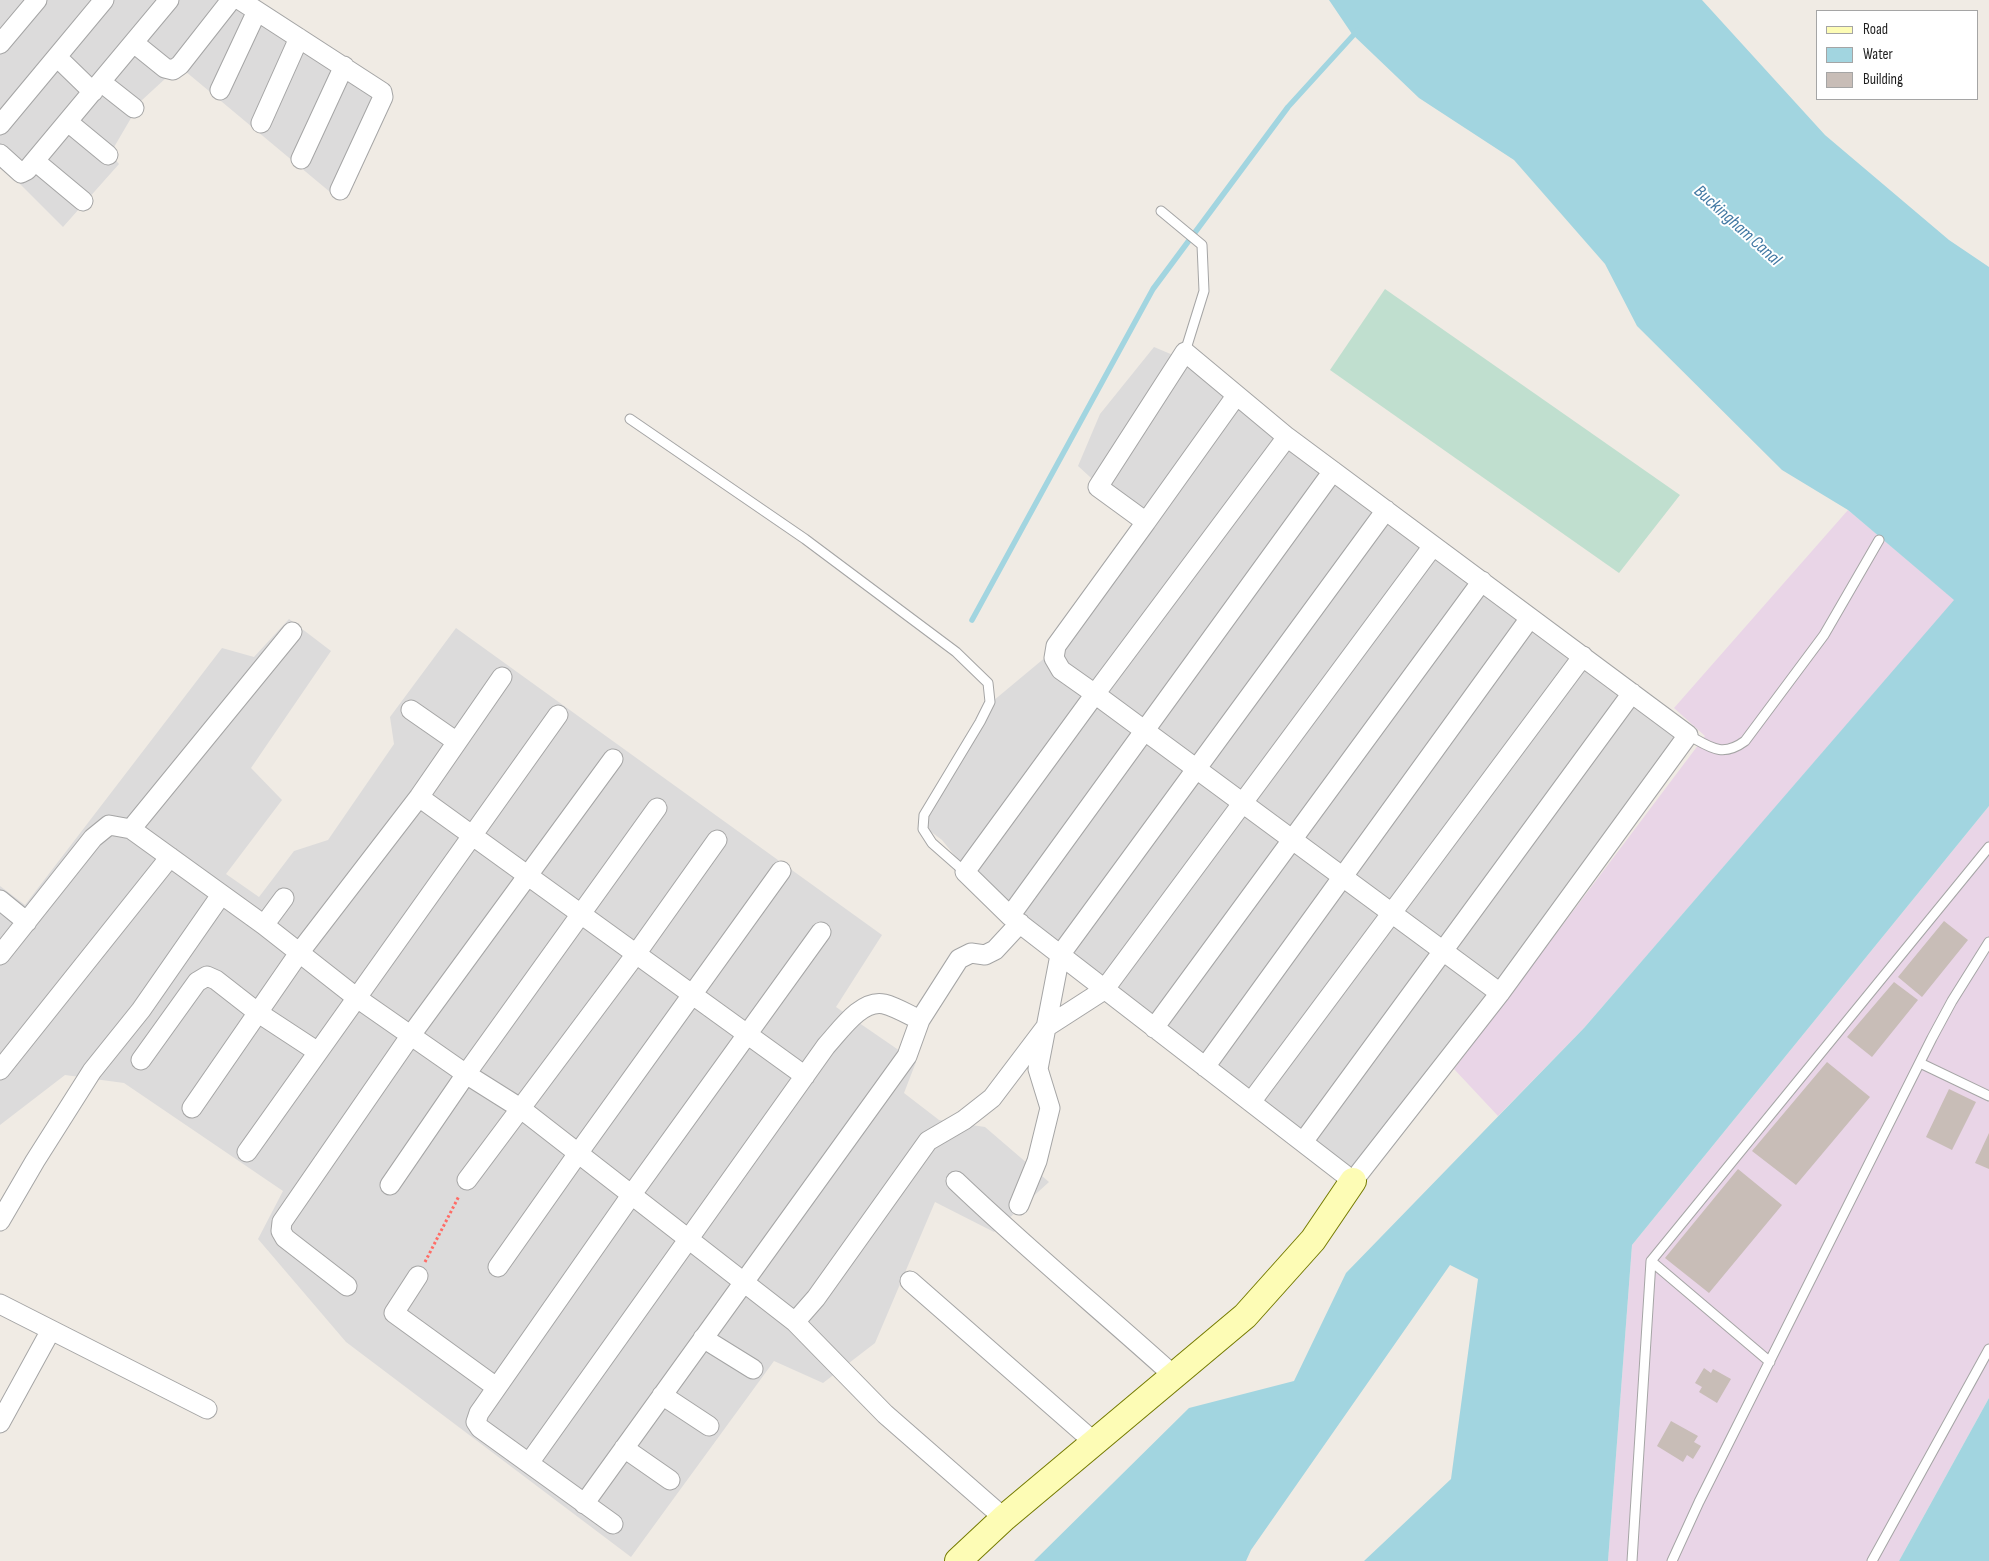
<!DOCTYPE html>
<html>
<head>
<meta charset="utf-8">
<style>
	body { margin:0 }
	#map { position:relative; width:1989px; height:1561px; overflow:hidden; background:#f0ebe4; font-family:"Sofia Sans Condensed",sans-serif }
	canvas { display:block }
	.legend { position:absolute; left:1816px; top:10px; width:162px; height:90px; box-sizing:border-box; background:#fff; border:1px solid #a5a5a5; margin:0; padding:6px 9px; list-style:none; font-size:15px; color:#1e1e1e }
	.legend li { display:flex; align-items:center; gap:10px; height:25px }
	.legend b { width:25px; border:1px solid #a5a5a5 }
</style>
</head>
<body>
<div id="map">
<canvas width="1989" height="1561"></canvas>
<ul class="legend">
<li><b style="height:6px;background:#fdfcb5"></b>Road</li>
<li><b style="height:14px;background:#a2d5e0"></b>Water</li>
<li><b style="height:14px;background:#c8bdb7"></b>Building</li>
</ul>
</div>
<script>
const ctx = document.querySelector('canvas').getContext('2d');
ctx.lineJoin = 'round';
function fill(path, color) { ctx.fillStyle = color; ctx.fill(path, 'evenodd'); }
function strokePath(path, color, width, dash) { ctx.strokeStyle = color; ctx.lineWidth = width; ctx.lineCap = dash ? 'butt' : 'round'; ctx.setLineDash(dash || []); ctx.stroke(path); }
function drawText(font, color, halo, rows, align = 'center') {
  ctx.font = font + ' "Sofia Sans Condensed",sans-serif'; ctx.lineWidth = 4; ctx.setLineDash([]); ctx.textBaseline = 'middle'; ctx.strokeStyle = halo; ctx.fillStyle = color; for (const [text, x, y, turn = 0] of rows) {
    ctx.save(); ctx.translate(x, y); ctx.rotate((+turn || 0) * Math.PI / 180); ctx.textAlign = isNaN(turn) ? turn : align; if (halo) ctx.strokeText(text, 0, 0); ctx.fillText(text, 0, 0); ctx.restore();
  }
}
const residential = new Path2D(`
	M0,0H244L378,91L330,192L179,66L141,101L110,154L119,164L63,227L3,167L0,169Z
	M1154,347L1192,363L1691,734L1356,1181L968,872L942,840L926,828V815L993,701L1059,646L1148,521L1101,487L1078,466L1100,414Z
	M289,619L331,651L251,768L282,800L226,874L259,897L294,851L328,840L394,744L390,717L456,628L882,935L836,1007L916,1062L904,1093L939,1120L985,1127L1049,1182L994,1232L935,1202L875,1343L823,1383L774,1361L631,1557L346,1342L258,1239L283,1191L124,1083L65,1075L0,1125V886L25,905L222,648L254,657Z`);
const industrial = new Path2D(`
	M1848,510L1955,600L1584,1028L1498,1116L1454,1069L1705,736L1674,708Z
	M1989,806V1398L1899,1561H1608L1632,1245Z`);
const wetland = new Path2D(`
	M1385,289L1680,495L1619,573L1330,370Z`);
const water = new Path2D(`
	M1329,0H1702L1825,135L1949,240L1989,267V806L1632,1245L1608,1561H1364L1451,1479L1478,1279L1450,1265L1251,1550L1246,1561H1034L1189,1408L1294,1381L1346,1273L1584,1028L1954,600L1848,510L1782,470L1637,326L1605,264L1514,160L1419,98L1352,34Z
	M1989,1398V1561H1899Z`);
const stream = new Path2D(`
	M972,620L1153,289L1288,107L1358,30`);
const building = new Path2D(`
	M1944,921L1968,940L1922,997L1898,977Z
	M1894,982L1918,1000L1872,1057L1847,1037Z
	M1827,1062L1870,1097L1796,1185L1752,1151Z
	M1949,1089L1976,1102L1952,1150L1926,1137Z
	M1989,1133V1169L1975,1163Z
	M1738,1169L1782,1205L1709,1293L1665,1258Z
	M1704,1368L1711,1373L1713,1369L1731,1379L1717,1403L1699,1392L1702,1387L1695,1383Z
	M1671,1421L1698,1436L1694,1442L1701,1446L1693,1459L1687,1455L1683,1462L1657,1446Z`);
const path = new Path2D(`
	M425,1262L459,1196`);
const lane = new Path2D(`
	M1161,211L1202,245L1204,291L1185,352
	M630,419L805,539L956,652L988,683L990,702L980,722L924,815L923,829L932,843L965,872
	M1688,735C1710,747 1722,758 1745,741L1824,635L1879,540
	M1920,1063L1989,1096
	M1651,1261L1770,1362
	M1632,1561L1651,1261L1989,847
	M1672,1561L1699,1502L1932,1038L1952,1001L1989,942
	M1872,1561L1989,1349`);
const street = new Path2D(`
	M240,0L382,92L383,97L340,190
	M134,43L165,68L173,70L180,65L231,0
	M0,44L37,0
	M57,57L93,92
	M101,82L134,108
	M220,90L257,11
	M68,122L108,155
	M261,123L299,38
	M0,125L104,0
	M0,154L21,173L27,170L169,0
	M301,159L344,66
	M35,161L83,201
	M1185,352L1287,437L1688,735L1500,993L1353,1181L1010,916L965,872L1095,694L1061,670L1054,658L1056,646L1146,522L1098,487Z
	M1287,437L1095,694L1500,993
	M1146,522L1236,396
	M411,710L457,742
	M419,797L805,1076
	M131,829L292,632
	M0,900L27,922
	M1010,916L1333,471
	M264,925L284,898
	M0,955L93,838L109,825L131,829L264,925L357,998L466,1074L520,1108L795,1322L885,1414L1004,1518
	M1154,1028L1482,581
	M141,1060L197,982L207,976L216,980L257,1012L318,1052
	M1205,1067L1530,618
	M0,1070L170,857
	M1251,1102L1583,656
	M192,1108L299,953L419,797L502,677
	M1303,1142L1632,693
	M247,1152L558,715
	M467,1180L636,954L717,840
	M956,1181C1026,1248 1101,1310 1173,1375
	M390,1185L466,1074L657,808
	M1019,1205L1037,1161L1050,1108L1038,1069L1060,955L1386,510
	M0,1221L35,1161L92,1071L141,1010L221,895
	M498,1267L579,1152L781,871
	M418,1276L394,1313L496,1387
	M910,1281L1094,1442
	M347,1286L285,1238L281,1231L282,1222L411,1035L613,759
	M0,1304L207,1409
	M795,1322L816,1298L928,1141L964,1120L992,1098L1045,1028L1104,990L1433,546
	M703,1338L753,1369
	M662,1395L709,1426
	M0,1423L51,1330
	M624,1448L670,1480
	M529,1463L826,1046C840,1031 861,999 884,1004C896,1007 909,1015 920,1020
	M584,1504L907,1056L920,1020L959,959L971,953L985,955L995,950L1020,923
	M613,1524L480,1428L476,1422L479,1413L632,1194L821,932`);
const secondary = new Path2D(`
	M958,1561L1004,1518L1245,1316L1313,1240L1353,1181`);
const waterNames = [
	["Buckingham Canal",1737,226,42]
];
fill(residential, '#dcdbdb');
fill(industrial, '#e9d5e7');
fill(wetland, '#c0dfcf');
fill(water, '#a2d5e0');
strokePath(stream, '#a2d5e0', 5.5);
fill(building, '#c8bdb7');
strokePath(lane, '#a5a5a5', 11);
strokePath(street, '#a5a5a5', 21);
strokePath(secondary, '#757b00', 28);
strokePath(path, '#ff6c66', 3, [2.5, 2.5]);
strokePath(lane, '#fff', 9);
strokePath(street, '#fff', 19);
strokePath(secondary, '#fdfcb5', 26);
drawText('italic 18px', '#4178a3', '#fff', waterNames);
</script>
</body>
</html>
